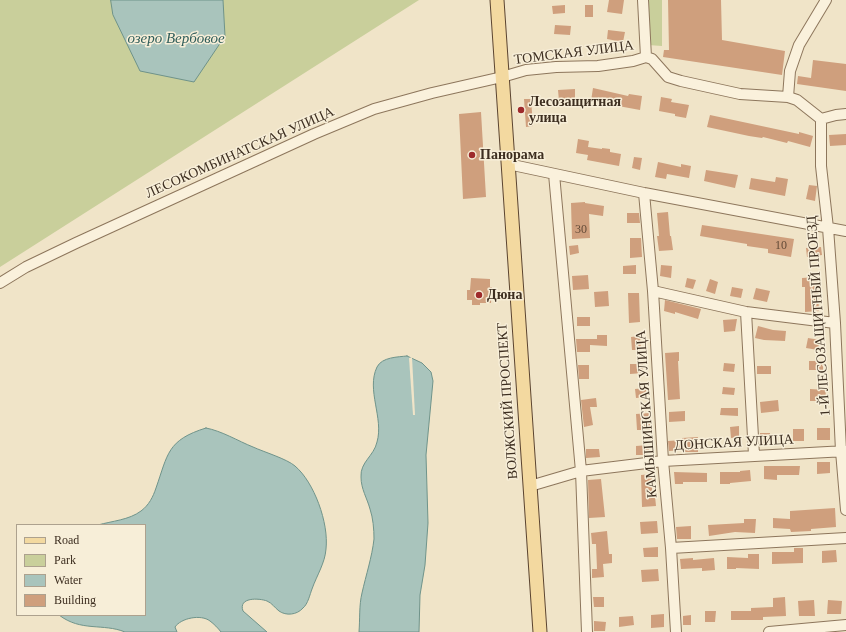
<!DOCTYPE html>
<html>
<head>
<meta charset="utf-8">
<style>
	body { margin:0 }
	#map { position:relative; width:846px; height:632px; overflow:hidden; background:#f0e4c8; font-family:"Times New Roman",serif }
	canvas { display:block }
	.legend { position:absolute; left:16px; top:524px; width:130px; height:92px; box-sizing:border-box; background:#f7eed8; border:1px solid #ada18e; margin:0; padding:5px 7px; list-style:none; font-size:12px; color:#3d2e20 }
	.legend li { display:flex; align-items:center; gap:8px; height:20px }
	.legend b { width:20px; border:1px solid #ada18e }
</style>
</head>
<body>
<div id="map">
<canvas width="846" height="632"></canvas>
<ul class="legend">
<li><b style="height:5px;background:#f3d9a0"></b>Road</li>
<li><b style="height:11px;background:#c9cf9b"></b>Park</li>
<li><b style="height:11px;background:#a9c4bc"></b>Water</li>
<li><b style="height:11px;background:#cf9f7d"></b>Building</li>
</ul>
</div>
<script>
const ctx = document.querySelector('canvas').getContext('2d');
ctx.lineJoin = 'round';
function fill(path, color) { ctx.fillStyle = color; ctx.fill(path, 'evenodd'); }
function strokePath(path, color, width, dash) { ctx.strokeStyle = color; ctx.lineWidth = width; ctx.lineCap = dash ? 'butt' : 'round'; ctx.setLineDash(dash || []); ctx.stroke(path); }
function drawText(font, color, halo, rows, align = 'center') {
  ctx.font = font + ' "Times New Roman",serif'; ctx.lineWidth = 3; ctx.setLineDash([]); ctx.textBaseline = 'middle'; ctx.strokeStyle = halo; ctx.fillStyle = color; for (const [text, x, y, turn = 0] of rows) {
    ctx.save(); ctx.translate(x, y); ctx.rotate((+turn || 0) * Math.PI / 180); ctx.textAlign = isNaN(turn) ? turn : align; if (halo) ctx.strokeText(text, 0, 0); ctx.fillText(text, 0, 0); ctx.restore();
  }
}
const green = new Path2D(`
	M0,0H419L0,267Z
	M645,0H662V46L648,45Z`);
const water = new Path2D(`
	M111,0H223L225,36L194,82L140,71L113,15Z
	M407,356L422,363L431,372L433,381L426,455L428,523L425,565L420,595L419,632H359C360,619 359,605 362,593C366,575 372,557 374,539C374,529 373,518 370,509C367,498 361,489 361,477C360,462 374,456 377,442C384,418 366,390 377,367C382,357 398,357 407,356Z
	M206,428C222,431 238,441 253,447C264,452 287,459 295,466C314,482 329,523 326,549C325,563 317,575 312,589C310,594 308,604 303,608C297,615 286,616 279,611C275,608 272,603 267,601C259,598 238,597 243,611L267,632H221C218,628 214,624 210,621C201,614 181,618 175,627L177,632H125C103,623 81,632 59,615H145V525H98C112,521 129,520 141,511C149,505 153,497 156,488C168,454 167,440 206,428Z`);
const pier = new Path2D(`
	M412,357L415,415H413L409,358Z`);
const building = new Path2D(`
	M609,0H624L622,14L607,12Z
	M668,0H721L722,40L785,51L782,75L663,57L664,50H669Z
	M565,5V13L553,14L552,6Z
	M585,5H593V17H585Z
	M555,25L571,26L570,35L554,34Z
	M608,30L625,32L623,42L607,39Z
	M813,60L846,64V91L797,84L798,76L811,78Z
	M593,88L628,96L629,94L642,96L640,110L591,101Z
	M575,89V100L559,101L558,90Z
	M661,97L672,99L671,102L689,105L686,118L675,116V114L659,111Z
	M524,99H531L533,126L526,127Z
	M481,112L486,197L463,199L459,114Z
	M710,115L799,134V132L813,136L810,147L788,141L787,143L763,137L762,138L749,136L707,127Z
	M846,134V145L830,146L829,135Z
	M578,139L589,141L588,147L602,149V148L610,149V152L621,154L619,166L587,160L588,155L576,153Z
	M634,157L642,158L640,170L632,168Z
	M658,162L681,167V164L691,166L689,178L667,174L666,179L655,177Z
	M706,170L738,175L735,188L704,181Z
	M776,177L788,179L785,196L749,189L751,178L775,182Z
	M809,185L817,186L815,201L806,199Z
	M585,202V203L604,206L603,216L589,214L590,238L572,239L571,203Z
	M668,212L670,236H671L673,250L659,251L657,236H659L657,213Z
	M627,213H639L640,223H627Z
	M702,225L794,239L791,257L768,253V249L747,246V244L700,236Z
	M630,238H641L642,257L630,258Z
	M578,245L579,253L570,255L569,246Z
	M821,247L822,255L807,257L806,248Z
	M636,265V274H623V266Z
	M661,265L672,266L671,278L660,276Z
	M588,275L589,289L573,290L572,276Z
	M817,277L819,311L805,312V287H802V278Z
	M471,278L490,279V287H492L491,303H480V305H472V300H467V290H470Z
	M687,278L696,280L693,289L685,287Z
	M710,279L718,282L715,294L706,291Z
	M732,287L743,289L741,298L730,296Z
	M756,288L770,291L767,302L753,299Z
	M608,291L609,306L595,307L594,292Z
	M628,293H639L640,322L629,323Z
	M665,300L701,309L698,319L675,312V314L664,311Z
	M577,317H590V326H577Z
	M737,319L735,331L724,332L723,320Z
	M758,326L773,330L786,331L785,341L764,340L755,338Z
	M597,335H607V346L590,345V352H577L576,339H597Z
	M640,336L641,350H632L631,337Z
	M808,338L820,340L818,350L806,348Z
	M679,352V361H678L680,399L668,400L665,353Z
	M809,361H823V370H809Z
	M724,363L735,364L734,372L723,371Z
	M630,364H643V373L630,374Z
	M578,365H589V379H579Z
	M757,366H771V374H757Z
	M723,387L735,388L734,395L722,394Z
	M646,388V397L636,398L635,389Z
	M810,389L826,390L825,401H810Z
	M596,398L597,407H590L593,425L584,427L581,400Z
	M778,400L779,411L761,413L760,402Z
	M721,408H738V416L720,415Z
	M685,411V421L669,422V412Z
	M650,413V430H637L636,414Z
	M739,426V437L731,438L730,427Z
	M817,428H830V440H817Z
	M793,429H804V441H793Z
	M760,433H770V443H760Z
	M698,437V452H682V450L669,451L668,441L682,440V438Z
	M649,445V455H636V446Z
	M586,449H599L600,457L586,458Z
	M817,462H830V473L817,474Z
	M764,466H800L799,475H777V480L764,479Z
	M750,470L751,481L730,483V484H720V472H740V471Z
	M674,472L707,473V482H683V484H675Z
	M652,474V496H655L656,506L642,507L641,475Z
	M601,479L605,517L589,518L588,480Z
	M835,508L836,527L811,529V531L791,532L790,529L773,528V518L790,519V511Z
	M744,519H756L755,533L735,532L709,536L708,525L744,523Z
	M657,521L658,533L641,534L640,522Z
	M691,526V539H677L676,527Z
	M607,531L609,554H612V563L603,564L604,577L592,578V569H597L596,544H592L591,533Z
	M658,547V557H644L643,548Z
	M794,548H803V563L772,564V552H794Z
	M836,550L837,562L822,563V551Z
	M748,554H759V569L736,568V569H727V557L748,558Z
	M693,558V560L714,558L715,570L702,571V568L681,569L680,559Z
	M658,569L659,581L642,582L641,570Z
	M593,597H604V607H594Z
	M785,597L786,616L763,617V620H731V611H751V608L773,607V598Z
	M814,600L815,616H799L798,601Z
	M828,600L842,601L841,614H827Z
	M705,611H716L715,622H705Z
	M664,614V627L651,628V615Z
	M691,615V625H683V616Z
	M633,616L634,625L619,627V617Z
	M594,621L606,622L605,631H594Z`);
const minor = new Path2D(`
	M643,0L646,57
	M788,97L790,71L799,45L826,0
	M821,119V166L828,228L835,323L841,451L846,510
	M508,164L644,193L846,231
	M554,174L581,471L587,632
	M644,193L653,291L663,461L671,548L676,632
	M0,283L26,267L76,243L314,134L374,109L432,93L502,77L526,70L556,67L598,66L633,61L646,57L652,59L668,77L681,81L740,94L788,97L797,100L821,119L836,115L846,114
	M653,291L746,312L835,323
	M746,312L754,455
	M530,486L581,471L663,461L846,451
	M671,548L846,538
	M769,632L846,625`);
const major = new Path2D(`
	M497,0L540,632`);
const markers = [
	[521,110,4,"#9e2a2b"],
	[472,155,4,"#9e2a2b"],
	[479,295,4,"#9e2a2b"]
];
const numberNames = [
	["30",581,230],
	["10",781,246]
];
const streetNames = [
	["ТОМСКАЯ УЛИЦА",574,53,-7],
	["ЛЕСОКОМБИНАТСКАЯ УЛИЦА",240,153,-24],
	["1-Й ЛЕСОЗАЩИТНЫЙ ПРОЕЗД",819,316,-94],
	["ВОЛЖСКИЙ ПРОСПЕКТ",508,401,-94],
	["КАМЫШИНСКАЯ УЛИЦА",647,414,-94],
	["ДОНСКАЯ УЛИЦА",734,443,-3]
];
const poiNames = [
	["Лесозащитная",529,102],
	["улица",529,118],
	["Панорама",480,155],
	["Дюна",487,295]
];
const waterNames = [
	["озеро Вербовое",176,39]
];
fill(green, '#c9cf9b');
fill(water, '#a9c4bc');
strokePath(water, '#6f938a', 1);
fill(pier, '#f0e4c8');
fill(building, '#cf9f7d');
strokePath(minor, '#8d765c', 12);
strokePath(major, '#5b4430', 15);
strokePath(minor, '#faf1dc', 10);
strokePath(major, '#f3d9a0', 13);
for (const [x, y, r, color] of markers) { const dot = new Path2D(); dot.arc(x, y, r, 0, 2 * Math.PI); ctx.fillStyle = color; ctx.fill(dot); strokePath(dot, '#f7eed8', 1.5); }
drawText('12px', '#624a37', null, numberNames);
drawText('14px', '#3d2e20', '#f7eed8', streetNames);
drawText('bold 14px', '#3d2e20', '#f7eed8', poiNames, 'left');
drawText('italic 15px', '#2f5d5a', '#f7eed8', waterNames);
</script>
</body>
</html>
